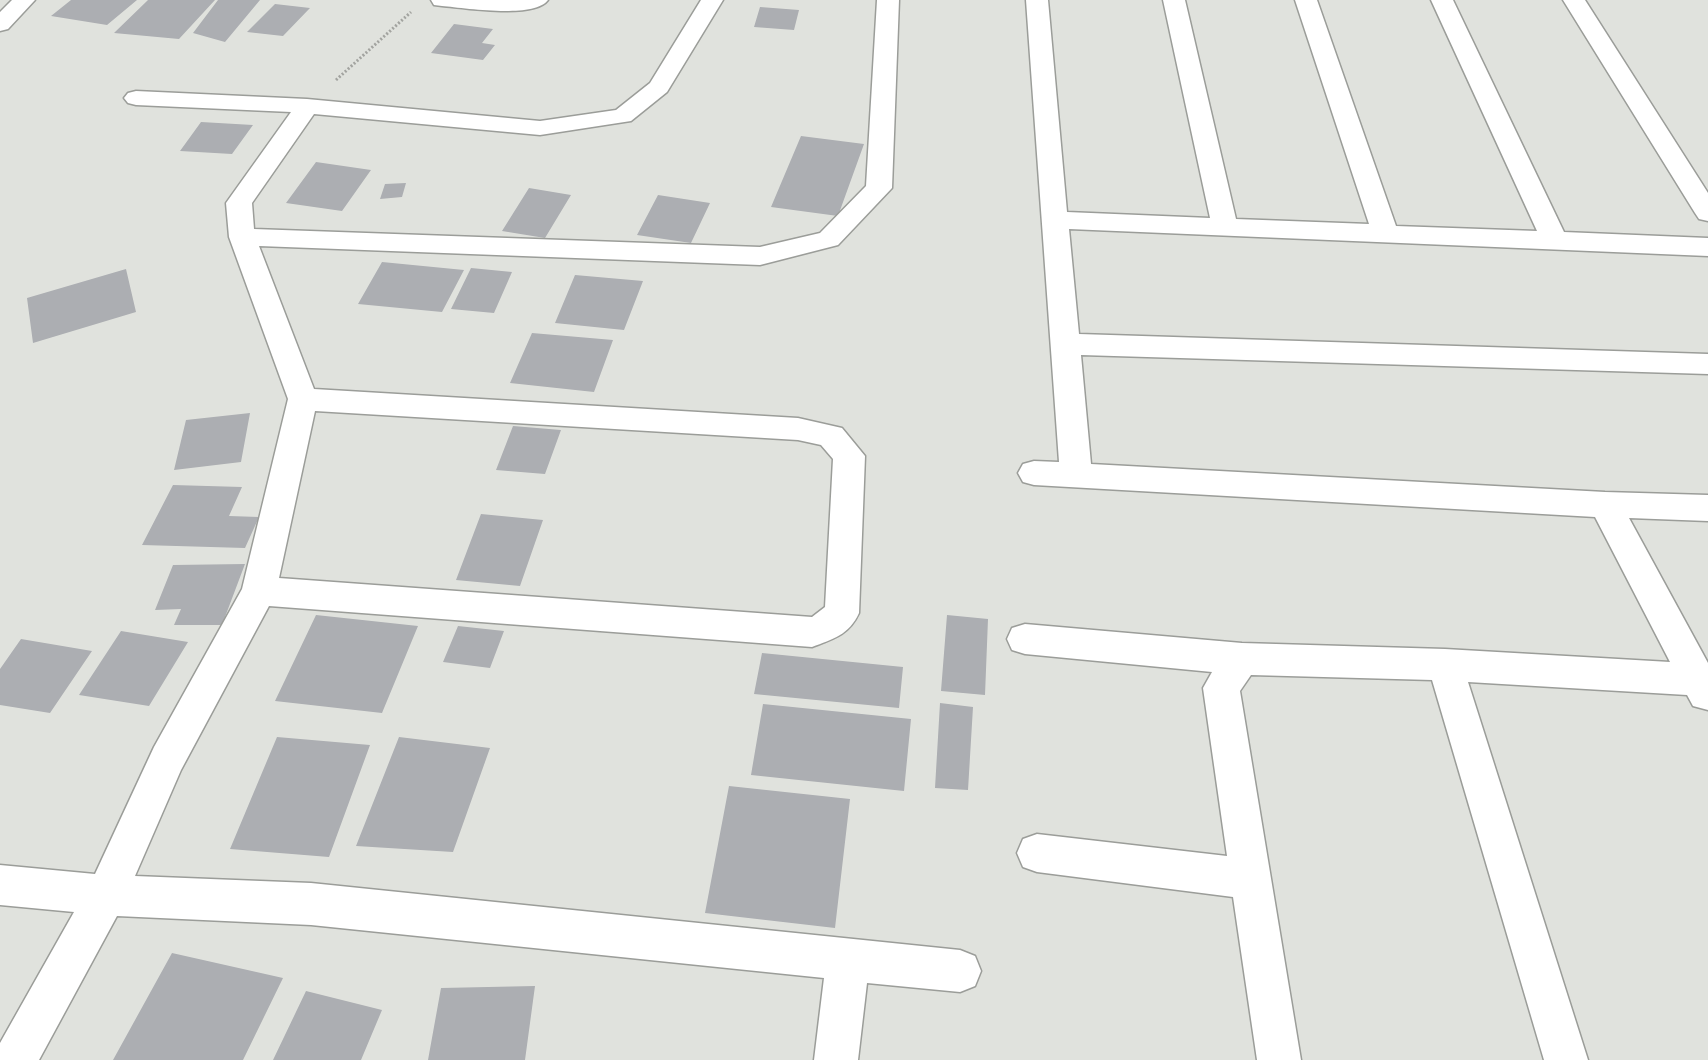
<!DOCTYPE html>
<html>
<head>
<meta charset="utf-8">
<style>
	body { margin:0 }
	canvas { display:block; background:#e0e2dd }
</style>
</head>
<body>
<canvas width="1708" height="1060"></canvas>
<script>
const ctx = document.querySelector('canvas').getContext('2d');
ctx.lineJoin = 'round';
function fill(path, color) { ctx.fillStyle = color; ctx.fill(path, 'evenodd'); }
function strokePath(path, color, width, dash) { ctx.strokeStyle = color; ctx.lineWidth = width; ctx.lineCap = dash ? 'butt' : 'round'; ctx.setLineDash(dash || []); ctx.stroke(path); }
const building = new Path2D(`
	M71,0H137L107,25L51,16Z
	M148,0H215L179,39L114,33Z
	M218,0H260L225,42L193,33Z
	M275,4L310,8L283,36L247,32Z
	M760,7L799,10L794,30L754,27Z
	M454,24L493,29L482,43L495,45L483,60L431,53Z
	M201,122L253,125L232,154L180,151Z
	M801,136L864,144L838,216L771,207Z
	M316,162L371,170L342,211L286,203Z
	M406,183L402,197L380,199L385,184Z
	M529,188L571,195L545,238L502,231Z
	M658,195L710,203L691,243L637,235Z
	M382,262L464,270L442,312L358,304Z
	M471,268L512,272L494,313L451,309Z
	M126,269L136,312L33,343L27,298Z
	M575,275L643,281L624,330L555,323Z
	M532,333L613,340L594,392L510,383Z
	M250,413L241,462L174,470L186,420Z
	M513,426L561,430L545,474L496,470Z
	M173,485L242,487L229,516L259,517L245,548L142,545Z
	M481,514L543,520L520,586L456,580Z
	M245,564L222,625H174L181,609L155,610L173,565Z
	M316,615L418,626L382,713L275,701Z
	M947,615L988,619L985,695L941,691Z
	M458,626L504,631L490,668L443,662Z
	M121,631L188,642L149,706L79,695Z
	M21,639L92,651L50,713L0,705V669Z
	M762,653L903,667L899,708L754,694Z
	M940,703L973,707L968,790L935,788Z
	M763,704L911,719L904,791L751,775Z
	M277,737L370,745L329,857L230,849Z
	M399,737L490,748L453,852L356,846Z
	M729,786L850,799L835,928L705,913Z
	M172,953L283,978L243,1060H113Z
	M535,986L525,1060H428L441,988Z
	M306,991L382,1010L361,1060H273Z`);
const path = new Path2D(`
	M336,80L411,12`);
const minor = new Path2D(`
	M12,0H35L8,29L0,31V12Z
	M431,0H548C534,19 465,8 442,6L434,5Z
	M701,0H723L667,92L631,121L540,135L314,114L252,203L254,229L760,247L820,233L866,186L877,0H899L892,188L838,245L760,265L259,246L314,389L798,418L842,428L865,456L859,613C849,635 833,639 812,647L269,606L181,770L135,876L311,883L960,950L975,956L981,971L975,986L960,992L867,983L858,1060H814L824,978L311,925L117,916L39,1060H0V1043L74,912L0,905V865L95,874L154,747L242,589L288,399L229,237L226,203L291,112L136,105L128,103L124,98L128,93L136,91L307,99L540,121L616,110L650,83ZM315,411L798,440L821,445L833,459L825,607L812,617L279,578Z
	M1026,0H1048L1067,212L1210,218L1163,0H1185L1236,219L1369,224L1295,0H1317L1396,226L1537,231L1431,0H1453L1564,232L1708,238V256L1069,229L1079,334L1708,354V374L1081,355L1091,464L1605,492L1708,495V521L1629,518L1708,663V710L1693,706L1687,695L1468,682L1588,1060H1544L1432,680L1251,675L1240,691L1301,1060H1257L1233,897L1037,872L1023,867L1017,853L1023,839L1037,834L1227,856L1203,688L1212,672L1025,654L1012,650L1007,639L1012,628L1025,624L1242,643L1445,649L1670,662L1595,517L1034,485L1023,482L1018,473L1023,464L1034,461L1059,462Z
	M1563,0H1585L1708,193V221L1699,219L1695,213Z`);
fill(building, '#acaeb2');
strokePath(minor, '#9b9d99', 3);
strokePath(path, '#a3a4a0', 3, [2, 2]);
fill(minor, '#fff');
</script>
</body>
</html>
